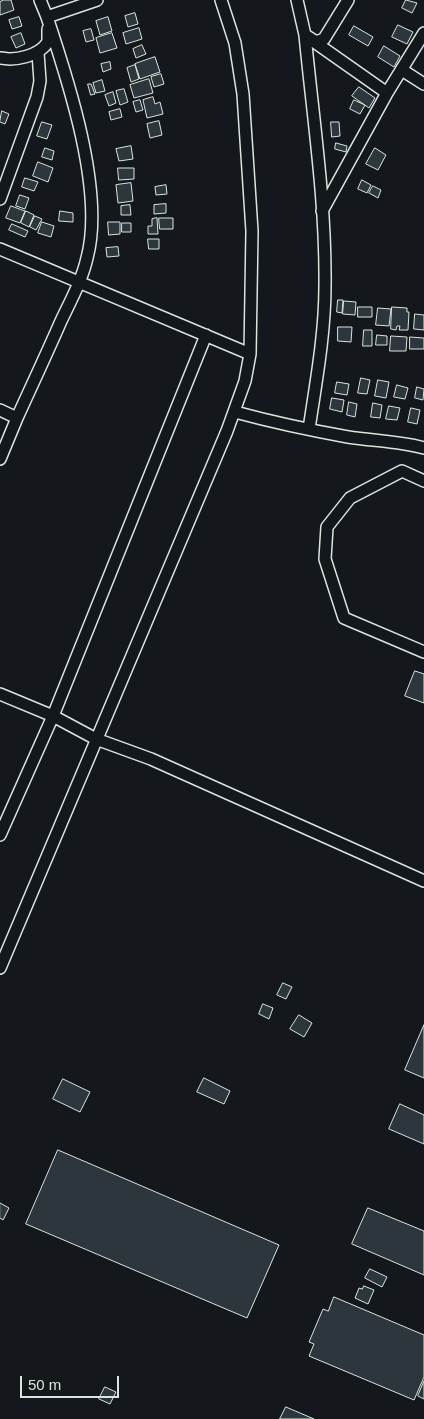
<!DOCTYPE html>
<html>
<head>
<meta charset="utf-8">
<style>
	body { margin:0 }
	#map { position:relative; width:424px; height:1419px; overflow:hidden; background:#14181c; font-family:Helvetica,sans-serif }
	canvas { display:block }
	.scale { position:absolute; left:20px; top:1376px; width:99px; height:22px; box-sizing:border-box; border:2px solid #d8e6dc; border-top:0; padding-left:6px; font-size:15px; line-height:18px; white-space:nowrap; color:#d8e6dc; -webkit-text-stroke:4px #14181c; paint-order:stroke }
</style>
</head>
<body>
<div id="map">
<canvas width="424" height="1419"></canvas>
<div class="scale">50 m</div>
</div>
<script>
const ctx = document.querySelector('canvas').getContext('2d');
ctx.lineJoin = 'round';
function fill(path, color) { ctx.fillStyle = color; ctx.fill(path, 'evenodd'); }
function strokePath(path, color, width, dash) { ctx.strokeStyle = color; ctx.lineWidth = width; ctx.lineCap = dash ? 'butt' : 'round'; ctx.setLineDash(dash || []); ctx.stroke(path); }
const building = new Path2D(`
	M4,0H11L14,10L0,15V2Z
	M406,0L417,3L412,13L402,8Z
	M135,13L138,24L128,27L125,16Z
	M19,17L22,26L12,29L9,20Z
	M108,17L112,31L100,35L96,21Z
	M398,25L413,32L407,44L392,37Z
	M354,26L373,37L368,46L349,35Z
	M139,28L142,39L126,44L123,33Z
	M91,29L94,40L86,42L83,31Z
	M21,33L25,44L16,48L11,37Z
	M112,33L117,48L100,53L96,38Z
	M142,45L146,54L136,58L133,49Z
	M384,46L400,56L394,67L378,57Z
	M155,57L160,72L140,79L135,64Z
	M110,62L111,69L103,72L101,64Z
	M135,65L139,79L131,82L127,68Z
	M161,74L164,84L154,87L151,77Z
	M149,79L153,93L134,98L130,85Z
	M102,80L105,91L96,93L93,83Z
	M88,84H91L95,94L91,95Z
	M359,87L375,98L369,108L352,96Z
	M124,89L128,102L120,105L116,91Z
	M113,92L116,103L109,106L105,95Z
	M153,97L155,104L160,102L163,114L147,118L143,100Z
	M140,100L143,110L136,112L133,102Z
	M354,100L365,105L360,114L350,109Z
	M120,109L122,117L111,120L109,112Z
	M2,111L9,114L5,124L0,122Z
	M159,121L162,135L150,138L147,124Z
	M42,122L52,125L47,139L37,136Z
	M331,122H339L340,136L332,137Z
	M336,143L347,146L346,152L335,149Z
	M131,146L133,159L119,161L116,149Z
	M45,148L54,151L52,160L42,157Z
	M375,148L386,155L378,170L366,164Z
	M38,162L53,168L48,182L33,176Z
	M118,168H134V179L119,180Z
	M25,178L38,182L34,191L22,187Z
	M362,180L371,185L367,193L358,189Z
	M131,183L133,201L118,203L116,185Z
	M166,185L167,194L156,195L155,187Z
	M373,186L381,190L378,198L369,193Z
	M20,195L29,198L25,209L16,206Z
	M166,204V213L154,214V205Z
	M130,205L131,215H121V206Z
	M11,206L25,211L20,223L6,218Z
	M26,211L34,215L29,227L21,223Z
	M60,211L73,213V222L59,221Z
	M35,216L42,219L36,230L30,227Z
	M157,218L158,234H148V226H152V219Z
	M159,218H173V229H160Z
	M42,222L54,226L51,237L38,233Z
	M108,222H120V234L109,235Z
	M122,223H131V232H122Z
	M12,224L28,231L25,237L9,230Z
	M148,239H159V249H149Z
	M118,247L119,256L107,257L106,248Z
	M338,300H343L342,313L337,312Z
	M344,301L356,302L355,315L343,314Z
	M358,307H372V317H358Z
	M392,307L407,308V312H409L408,330H399L400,326H397L396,330L391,329Z
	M378,308L391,309L389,326L376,325Z
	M415,314L424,315V330L414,329Z
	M338,327H352L351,342L338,341Z
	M364,330H372V346H363Z
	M377,335L387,336V345H376Z
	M391,336L407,337L406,351H390Z
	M410,337L424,338V349H410Z
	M361,378L370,380L367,394L358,393Z
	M378,380L389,382L386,398L375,396Z
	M337,382L349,384L347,395L335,393Z
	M397,385L408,388L405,399L394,397Z
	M417,387L424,389L423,400L415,398Z
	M332,398L344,400L342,412L330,409Z
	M349,402L357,404L355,417L347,415Z
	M373,403L382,405L380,418L371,417Z
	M389,406L400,408L397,420L386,419Z
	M411,408L420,410L417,424L408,422Z
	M415,671L424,674V703L405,696Z
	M283,983L292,987L286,999L277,995Z
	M263,1004L273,1008L269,1019L259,1014Z
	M299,1015L312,1023L304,1037L290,1029Z
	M424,1025V1078L405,1070Z
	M204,1078L230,1091L224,1104L197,1092Z
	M63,1079L90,1092L80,1112L53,1099Z
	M400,1104L424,1115V1144L389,1129Z
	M58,1150L279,1245L247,1318L26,1224Z
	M0,1203L9,1208L3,1220L0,1218Z
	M368,1208L424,1231V1275L352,1244Z
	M370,1269L387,1277L382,1287L365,1278Z
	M364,1286L374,1290L368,1304L355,1298L359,1288L362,1289Z
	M334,1297L424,1335V1377L414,1400L309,1356L314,1344L309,1342L323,1309L328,1311Z
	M424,1381V1399L418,1396Z
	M105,1387L116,1392L110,1404L99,1399Z
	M286,1407L314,1419H280Z`);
const minor = new Path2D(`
	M40,0L47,17L97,0
	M297,0L305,35L316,42L324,39L348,0
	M305,35C313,118 326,202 325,286C325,334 316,382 309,429
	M313,41L387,93
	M0,58C16,61 39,56 48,42V29
	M402,70L424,84
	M0,199L37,97L40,81L38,53
	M322,211L387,93L424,33
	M0,249L250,354
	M0,410L17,418L0,459
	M235,412C272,422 309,430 348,437C373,441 399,441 424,448
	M17,418C32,385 47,353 61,321C71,300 82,280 87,258C105,192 68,80 47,17
	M424,481L402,471L350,498L327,527L325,559L344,618L424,652
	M0,694L53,716L96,739L151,759L424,881
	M0,835L53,716L206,335
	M0,968L227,431L245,381L250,354L252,231L243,94L235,43L221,0`);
fill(building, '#2c363c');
strokePath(building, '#d8e6dc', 1);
strokePath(minor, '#d8e6dc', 14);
strokePath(minor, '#14181c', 11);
</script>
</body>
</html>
